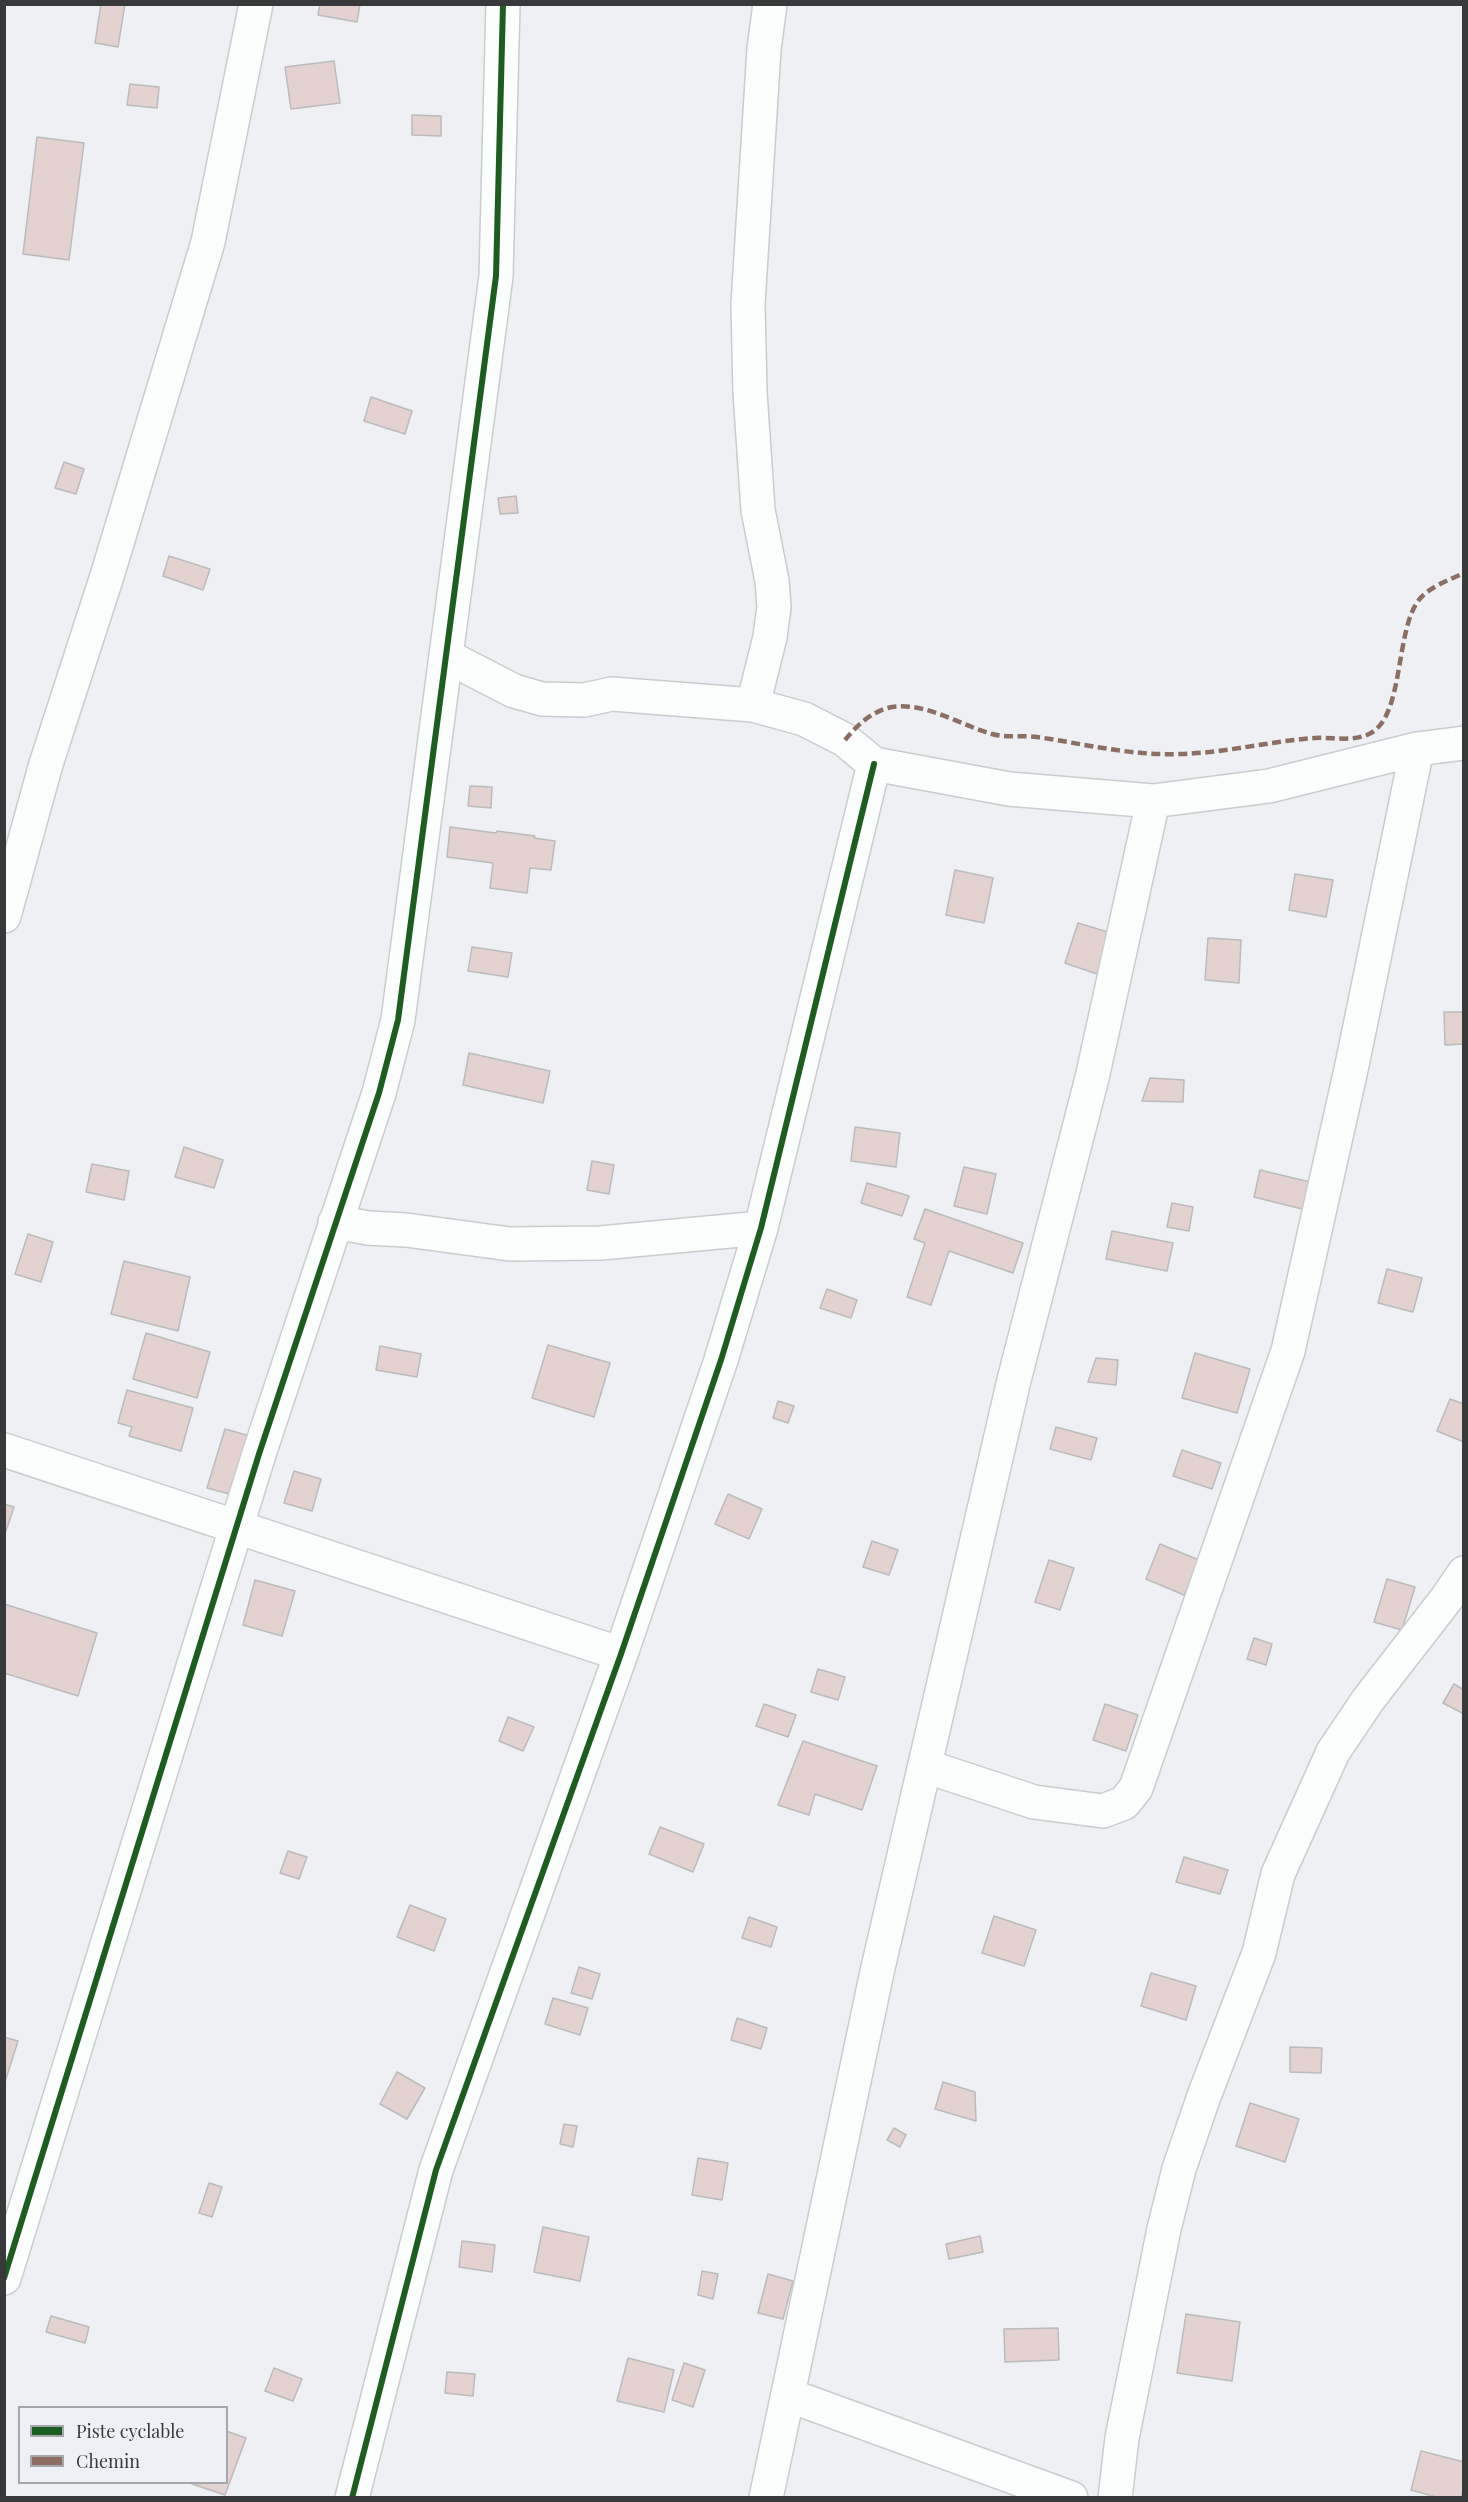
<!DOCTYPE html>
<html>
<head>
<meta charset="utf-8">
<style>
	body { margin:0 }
	#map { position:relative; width:1468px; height:2502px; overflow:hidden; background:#eef0f3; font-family:"Playfair Display",serif }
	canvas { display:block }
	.frame { position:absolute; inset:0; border:6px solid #38393b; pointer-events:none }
	.legend { position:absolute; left:18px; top:2406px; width:210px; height:78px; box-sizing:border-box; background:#edf0f4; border:2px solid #a5a7aa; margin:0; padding:8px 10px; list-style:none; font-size:18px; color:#38393b }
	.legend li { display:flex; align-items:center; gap:12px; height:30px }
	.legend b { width:30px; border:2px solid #a5a7aa }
</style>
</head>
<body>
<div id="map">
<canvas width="1468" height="2502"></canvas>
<div class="frame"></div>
<ul class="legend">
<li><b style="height:8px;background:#1b5e20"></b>Piste cyclable</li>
<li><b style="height:8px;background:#8d6e63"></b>Chemin</li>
</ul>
</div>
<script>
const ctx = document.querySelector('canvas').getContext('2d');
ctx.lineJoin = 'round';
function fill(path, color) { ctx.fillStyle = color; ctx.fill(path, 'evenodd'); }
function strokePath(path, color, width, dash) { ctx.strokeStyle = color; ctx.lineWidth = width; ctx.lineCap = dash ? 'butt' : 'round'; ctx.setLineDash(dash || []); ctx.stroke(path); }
const building = new Path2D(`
	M101,4H125L118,47L95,43Z
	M320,4H360L357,22L318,15Z
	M334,61L340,103L291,109L285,67Z
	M130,84L159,87L157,108L127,105Z
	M412,115L441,116V136L412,135Z
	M37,137L84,143L69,260L23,254Z
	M371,397L412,411L405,434L364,421Z
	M64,462L84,469L76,494L55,488Z
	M516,496L518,513L500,514L498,498Z
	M169,556L210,569L203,590L163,576Z
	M470,786L492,787L491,808L468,806Z
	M450,827L496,833L497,831L535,836L534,838L555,841L551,870L530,868L527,893L490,888L493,863L447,857Z
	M955,870L993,878L984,923L946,915Z
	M1295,874L1333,880L1326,917L1289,910Z
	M1078,923L1111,933L1097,974L1065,963Z
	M1208,938L1241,940L1239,983L1205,980Z
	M472,947L512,953L508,977L468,971Z
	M1444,1012H1464V1044L1445,1045Z
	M469,1053L550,1071L543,1103L463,1085Z
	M1150,1078L1184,1080L1183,1102L1142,1101Z
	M855,1127L900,1133L896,1167L851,1161Z
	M184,1147L223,1160L214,1188L175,1177Z
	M592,1161L614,1165L609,1194L587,1190Z
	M92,1164L129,1171L124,1200L86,1192Z
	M964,1167L996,1174L987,1214L954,1206Z
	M1260,1170L1310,1182L1302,1209L1254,1197Z
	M867,1183L909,1196L902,1216L861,1203Z
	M1172,1203L1193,1207L1189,1231L1167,1227Z
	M925,1209L1023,1243L1013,1273L949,1251L931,1305L907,1297L925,1243L914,1239Z
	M1112,1231L1173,1243L1167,1271L1106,1259Z
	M28,1234L53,1242L41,1282L15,1274Z
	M124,1261L190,1277L178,1331L111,1314Z
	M1387,1269L1422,1278L1413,1312L1378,1303Z
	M827,1289L857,1300L851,1318L820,1308Z
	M146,1333L210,1352L197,1398L133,1379Z
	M548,1345L610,1363L594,1417L532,1398Z
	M380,1346L421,1354L417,1377L376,1370Z
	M1195,1353L1250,1369L1237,1413L1182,1398Z
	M1096,1358L1118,1360L1116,1385L1088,1382Z
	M127,1390L193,1408L181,1451L129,1436L132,1427L118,1423Z
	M1450,1399L1464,1404V1442L1437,1431Z
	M778,1401L794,1406L788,1423L773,1418Z
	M1056,1427L1097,1438L1091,1460L1050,1449Z
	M225,1429L250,1436L233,1495L207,1488Z
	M1182,1450L1221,1463L1212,1489L1173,1476Z
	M294,1471L321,1479L312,1511L284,1503Z
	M728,1494L762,1509L749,1539L715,1524Z
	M4,1504L14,1507L4,1537Z
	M872,1541L898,1550L889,1575L863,1567Z
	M1160,1544L1199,1560L1184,1595L1146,1579Z
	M1049,1560L1074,1568L1060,1610L1035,1602Z
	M1387,1579L1415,1587L1402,1630L1374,1622Z
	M255,1580L295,1591L282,1636L243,1625Z
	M4,1604L97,1633L78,1696L4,1673Z
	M1254,1638L1272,1644L1266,1665L1247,1659Z
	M818,1669L845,1677L838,1700L811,1692Z
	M1454,1684L1464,1690V1714L1443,1703Z
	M764,1704L796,1715L788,1737L756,1726Z
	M1105,1704L1138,1715L1126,1751L1093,1740Z
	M508,1717L534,1727L523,1751L499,1741Z
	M803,1741L877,1766L862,1810L815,1794L809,1815L778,1805Z
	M660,1827L704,1844L693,1872L649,1854Z
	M288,1851L307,1857L299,1879L280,1873Z
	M1184,1857L1228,1870L1220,1894L1176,1882Z
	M410,1905L446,1919L434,1951L397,1937Z
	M994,1916L1036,1930L1024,1966L982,1953Z
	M749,1917L777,1927L771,1947L742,1938Z
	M579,1967L600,1974L592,1999L571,1993Z
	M1151,1973L1196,1986L1186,2020L1141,2006Z
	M553,1998L588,2008L580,2035L545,2024Z
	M737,2018L767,2028L761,2049L731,2040Z
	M4,2037L18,2041L4,2085Z
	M1290,2047L1322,2048L1321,2073L1290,2072Z
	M397,2072L425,2088L407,2119L380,2104Z
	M943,2082L975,2092L976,2121L935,2109Z
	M1250,2103L1299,2119L1285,2162L1236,2146Z
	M564,2124L577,2126L573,2147L560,2144Z
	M894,2128L906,2135L900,2147L887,2140Z
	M698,2158L728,2163L722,2200L692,2195Z
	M209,2183L222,2187L212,2217L199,2213Z
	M543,2227L589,2237L580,2281L534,2272Z
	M980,2236L983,2252L949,2259L946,2244Z
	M462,2241L495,2245L492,2272L459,2267Z
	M702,2271L718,2274L713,2299L698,2295Z
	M768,2274L793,2281L783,2319L758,2313Z
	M1186,2314L1240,2322L1232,2381L1177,2373Z
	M51,2316L89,2327L85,2343L46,2332Z
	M1058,2328L1059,2360L1005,2362L1004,2329Z
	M628,2358L674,2370L664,2412L617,2401Z
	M684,2363L705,2370L693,2407L672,2400Z
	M274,2368L302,2379L293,2401L265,2391Z
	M447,2372L475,2374L473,2396L445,2393Z
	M226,2431L246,2438L225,2495L192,2484L226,2482Z
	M1421,2451L1464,2462V2487L1461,2498H1440L1411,2490Z`);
const minor = new Path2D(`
	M446,656L514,691L542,699L584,700L612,694L753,705L804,719L845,740L874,764L1009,789L1153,801L1269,786L1417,749L1464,743
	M753,705L770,637L774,607L772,581L758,510L750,392L748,304L764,49L770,4
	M4,916L46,764L107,576L208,242L256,4
	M335,1222L368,1228L406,1230L510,1244L601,1243L761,1228
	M4,1450L621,1654
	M925,1766L1034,1802L1103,1811L1124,1803L1136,1788L1288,1351L1352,1065L1417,749
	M4,2278L259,1454L379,1093L398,1020L496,276L503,4
	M788,2395L1071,2498
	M352,2498L436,2170L621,1654L721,1360L761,1228L874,764
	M766,2498L877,1972L1014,1380L1092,1078L1153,801
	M1115,2498L1122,2438L1164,2229L1179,2169L1204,2096L1259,1953L1278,1874L1333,1752L1368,1700L1447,1598L1464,1573`);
const quiet = new Path2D(`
	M845,740C857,725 872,711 892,707C926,702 960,725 992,734C1006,738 1022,735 1037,737C1085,744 1132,756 1180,754C1226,753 1270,741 1315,738C1333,737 1352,742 1369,734C1404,718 1395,633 1418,601C1427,588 1449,580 1464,573`);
const cycleway = new Path2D(`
	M4,2278L259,1454L379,1093L398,1020L496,276L503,4
	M352,2498L436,2170L621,1654L721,1360L761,1228L874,764`);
fill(building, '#e3d2d0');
strokePath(building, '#bbbbbd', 1.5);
strokePath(minor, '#caccce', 36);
strokePath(minor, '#fcfdfd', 33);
strokePath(quiet, '#8d6e63', 4.5, [9, 4.5]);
strokePath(cycleway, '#1b5e20', 6);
</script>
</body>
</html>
